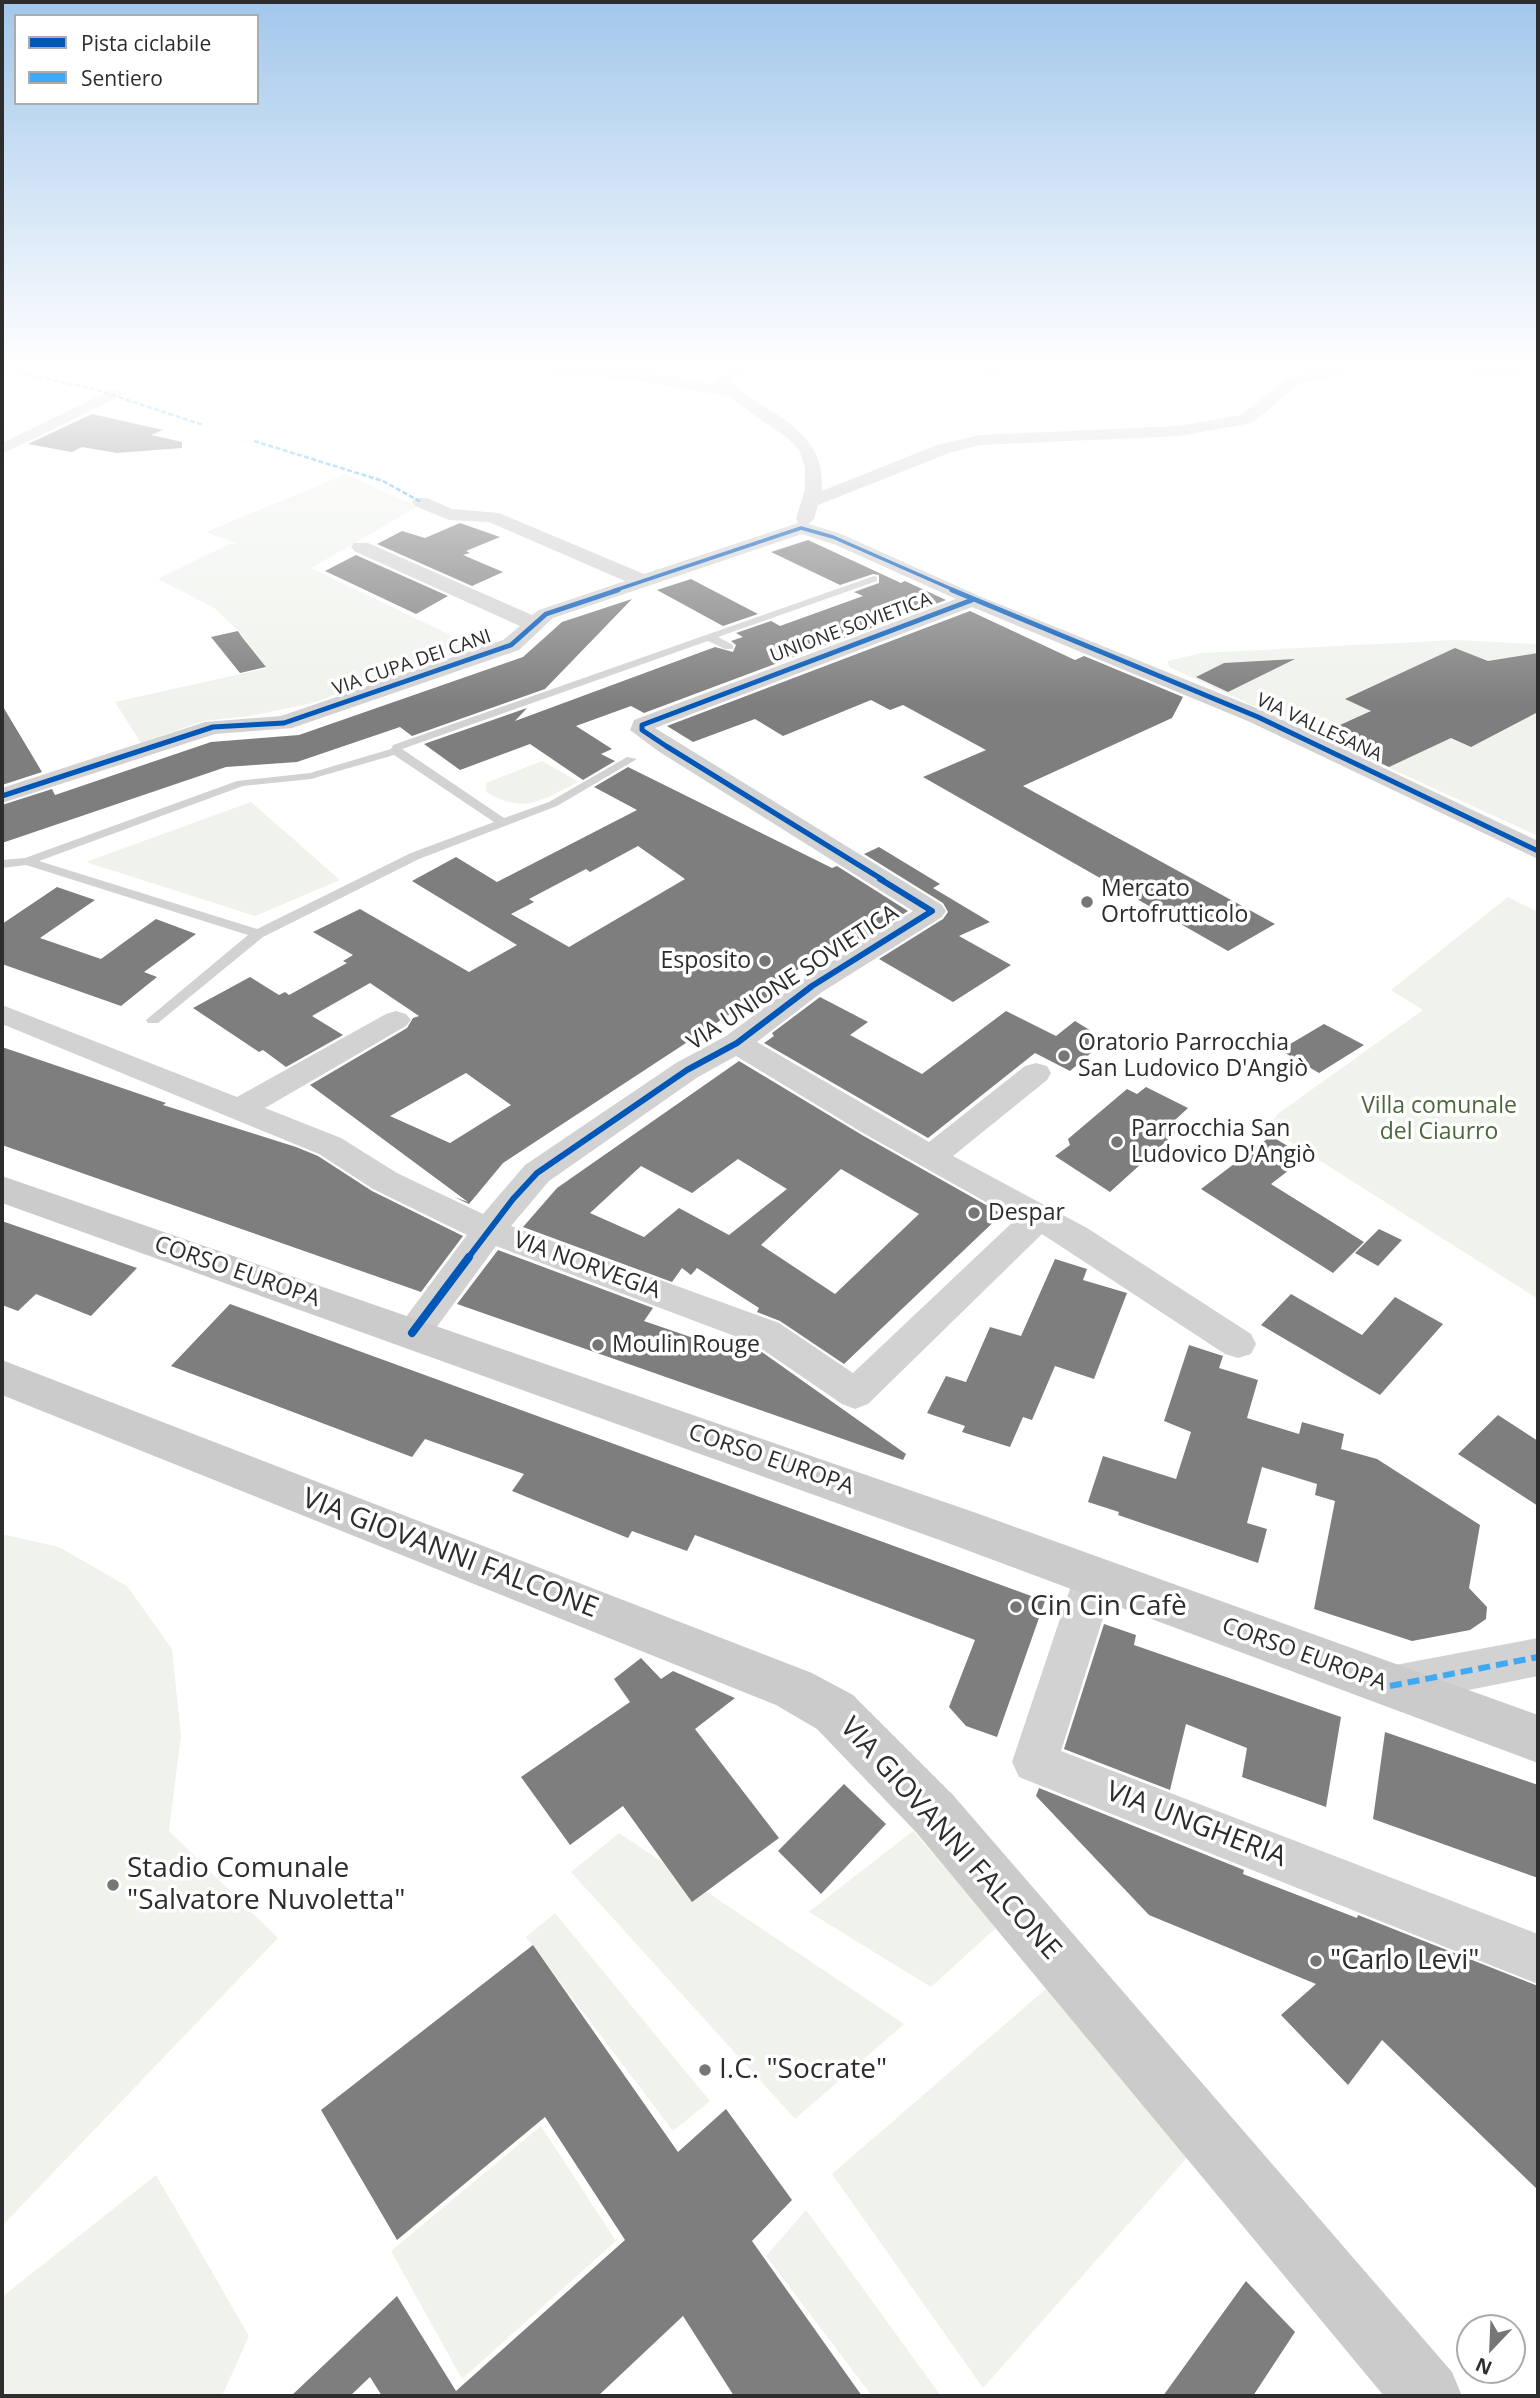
<!DOCTYPE html>
<html>
<head>
<meta charset="utf-8">
<style>
	body { margin:0 }
	#map { position:relative; width:1540px; height:2398px; overflow:hidden; background:#fff; font-family:"Open Sans",sans-serif }
	canvas { display:block }
	.frame { position:absolute; inset:0; border:4px solid #2d2d2d; pointer-events:none }
	.legend { position:absolute; left:14px; top:14px; width:245px; height:91px; box-sizing:border-box; background:#fff; border:2px solid #ababab; margin:0; padding:9px 12px; list-style:none; font-size:21px; color:#2d2d2d }
	.legend li { display:flex; align-items:center; gap:14px; height:35px }
	.legend b { width:35px; border:2px solid #ababab }
	.north { position:absolute; left:1456px; top:2314px; width:70px; height:70px; box-sizing:border-box; background:#fff; border:2px solid #ababab; border-radius:50%; rotate:203deg; font-size:19px; font-weight:700; line-height:28px; text-align:center; color:#2d2d2d }
	.north::after { content:''; display:block; margin:auto; width:24px; height:32px; background:#767676; clip-path:polygon(50% 0,100% 100%,50% 72%,0 100%) }
</style>
</head>
<body>
<div id="map">
<canvas width="1540" height="2398"></canvas>
<div class="frame"></div>
<ul class="legend">
<li><b style="height:9px;background:#0057b8"></b>Pista ciclabile</li>
<li><b style="height:9px;background:#3fa9f5"></b>Sentiero</li>
</ul>
<div class="north">N</div>
</div>
<script>
const ctx = document.querySelector('canvas').getContext('2d');
ctx.lineJoin = 'round';
function fill(path, color) { ctx.fillStyle = color; ctx.fill(path, 'evenodd'); }
function strokePath(path, color, width, dash) { ctx.strokeStyle = color; ctx.lineWidth = width; ctx.lineCap = dash ? 'butt' : 'round'; ctx.setLineDash(dash || []); ctx.stroke(path); }
function drawText(font, color, halo, rows, align = 'center') {
  ctx.font = font + ' "Open Sans",sans-serif'; ctx.lineWidth = 7; ctx.setLineDash([]); ctx.textBaseline = 'middle'; ctx.strokeStyle = halo; ctx.fillStyle = color; for (const [text, x, y, turn = 0] of rows) {
    ctx.save(); ctx.translate(x, y); ctx.rotate((+turn || 0) * Math.PI / 180); ctx.textAlign = isNaN(turn) ? turn : align; if (halo) ctx.strokeText(text, 0, 0); ctx.fillText(text, 0, 0); ctx.restore();
  }
}
const green = new Path2D(`
	M346,474L417,507L311,568L473,646L309,704L249,716L203,721L141,743L115,702L267,668L240,632L213,607L158,579L229,544H237L206,532Z
	M1455,640L1538,644V836L1169,667L1168,661L1201,653Z
	M542,761L579,782C540,800 527,815 486,792V783Z
	M251,802L340,880L255,916L86,862Z
	M1508,897L1538,912V1299L1267,1127L1279,1113L1423,1010L1391,990Z
	M2,1534L59,1547L127,1586L172,1649L181,1736L169,1831L278,1938L2,2226Z
	M913,1831L997,1927L931,1987L809,1912Z
	M619,1833L904,2024L795,2119L571,1872Z
	M555,1913L710,2101L673,2131L526,1937Z
	M1048,1987L1192,2152L983,2388L832,2174Z
	M541,2126L616,2241L462,2379L391,2251Z
	M156,2175L249,2336L222,2396H2V2297Z
	M806,2210L941,2396H872L766,2256Z`);
const building = new Path2D(`
	M92,414L163,430L151,435L182,442V448L117,453L82,447L72,452L28,444Z
	M460,523L500,537L466,551L470,553L463,555L503,572L472,586L377,544L402,531L425,538Z
	M808,540L901,583L905,581L946,600L644,713L631,706L576,726L612,749L601,754L615,761L583,780L530,744L460,770L424,744L527,708L515,721L715,647L733,652L736,645L731,641L743,637L736,633L771,621L780,626L863,596L854,592L879,583V575L873,574L840,585L771,552Z
	M356,555L448,596L416,614L325,571Z
	M691,579L758,614L723,626L657,590Z
	M632,599L545,689L412,736L400,727L297,762L226,767L2,843V805L52,789L55,795L211,742L299,735L523,657L562,622Z
	M970,611L1075,660L1084,656L1183,697L1172,718L1023,786L1275,924L1228,951L923,777L986,750L903,705L890,710L871,700L783,736L755,719L693,742L667,726Z
	M238,631L242,637L266,667L240,673L211,637Z
	M1455,648L1488,661L1538,653V712L1471,747L1451,738L1389,767L1320,734L1371,711L1345,699Z
	M1295,659L1228,692L1196,677L1224,663Z
	M2,705L42,772L2,785Z
	M628,767L832,868L837,866L908,911L854,945L844,939L785,978L794,983L757,1010L750,1001L503,1163L469,1204L454,1197L468,1202L310,1085L407,1028L413,1018L419,1016L370,983L312,1016L343,1035L286,1067L263,1050L259,1052L193,1008L250,977L279,995L285,992L289,995L347,963L343,961L353,955L313,932L360,909L469,972L517,945L412,881L456,857L497,882L637,810L594,787ZM638,846L685,879L569,947L511,914L534,902L529,899L586,869L590,872ZM466,1073L511,1105L450,1143L390,1116Z
	M879,847L940,884L933,888L990,922L959,936L1011,965L953,1002L879,959L943,919L948,912L943,903L864,854Z
	M57,887L95,900L40,938L101,959L156,919L196,934L144,972L157,977L121,1006L2,964V924Z
	M820,997L868,1022L850,1035L922,1074L1006,1011L1056,1036L1075,1021L1106,1040L1070,1071L1035,1053L928,1138L764,1043L774,1036L772,1033Z
	M1324,1024L1364,1045L1319,1073L1280,1050Z
	M2,1047L166,1103L163,1105L296,1147L318,1156L372,1191L463,1236L421,1292L2,1145Z
	M739,1061L862,1135L1002,1214L844,1364L780,1321L757,1312L759,1308L697,1268L691,1275L682,1268L672,1282L523,1227L557,1188ZM738,1159L787,1189L729,1235L679,1208L644,1237L590,1213L641,1166L692,1193ZM841,1169L919,1214L835,1294L761,1245Z
	M1146,1087L1188,1108L1174,1121L1183,1126L1110,1192L1055,1156L1070,1145L1068,1139L1127,1089L1137,1094Z
	M1271,1136L1306,1157L1271,1184L1364,1242L1333,1273L1201,1189Z
	M2,1221L137,1268L91,1316L36,1294L18,1311L2,1305Z
	M1379,1229L1402,1240L1378,1266L1355,1253Z
	M498,1250L653,1308L644,1321L734,1352L740,1341L752,1345L906,1454L903,1460L457,1304Z
	M1055,1259L1087,1269L1083,1280L1127,1293L1094,1379L1055,1366L1032,1420L1023,1417L1010,1447L962,1432L965,1426L927,1413L946,1376L966,1382L990,1327L1021,1336Z
	M1291,1294L1362,1335L1395,1297L1443,1324L1380,1395L1261,1325Z
	M230,1304L1045,1601L997,1737L966,1726L949,1707L975,1640L695,1535L687,1551L632,1531L628,1538L512,1491L524,1474L425,1439L412,1457L171,1366Z
	M1189,1345L1223,1356L1219,1368L1258,1380L1247,1418L1299,1434L1302,1422L1344,1434L1341,1449L1377,1459L1480,1525L1469,1588L1487,1607L1486,1619L1470,1630L1412,1641L1314,1609L1335,1501L1315,1495L1317,1484L1262,1467L1247,1523L1267,1529L1258,1563L1118,1515L1119,1512L1088,1502L1103,1456L1176,1479L1191,1432L1164,1421Z
	M1498,1415L1538,1441V1506L1458,1454Z
	M1104,1624L1136,1635L1134,1645L1341,1717L1326,1807L1242,1777L1247,1748L1186,1724L1170,1790L1064,1749Z
	M641,1658L661,1679L673,1671L735,1698L695,1729L779,1838L692,1902L623,1806L570,1845L521,1777L630,1702L614,1679Z
	M1385,1732L1538,1785V1878L1373,1819Z
	M844,1784L886,1824L821,1894L778,1851Z
	M1039,1788L1244,1870L1243,1874L1357,1918L1358,1915L1538,1986V2190L1382,2040L1348,2085L1281,2015L1316,1984L1149,1915L1036,1796Z
	M533,1945L678,2152L726,2109L792,2200L752,2241L862,2396H734L683,2316L598,2396H382L370,2377L350,2396H291L397,2296L456,2391L625,2240L545,2117L397,2240L321,2110Z
	M1246,2281L1295,2332L1253,2396H1163Z`);
const lane = new Path2D(`
	M874,576L877,577V581L718,637L733,645V649H725L708,641L402,749L504,818L549,802L627,757L637,759L557,806L419,859L263,937L158,1023H148L146,1020L248,935L26,865L2,868V860L25,858L237,781L310,773L391,749L393,745ZM394,755L494,822L411,853L257,929L39,861L243,786L311,779Z`);
const street = new Path2D(`
	M546,369L635,370L714,384C724,369 734,369 752,369L731,383C771,416 826,429 822,491L937,445L980,435L1179,426L1241,415L1288,378L1324,369H1353L1350,372L1299,384L1252,423L1246,424L1179,436L980,445L949,453L818,505L814,519L808,524L839,533L979,596L1266,712L1538,841V859L1250,722L972,607L655,728L942,905L946,911L942,917L822,992L757,1042L929,1142L1025,1066L1036,1063L1047,1066L1051,1073L1047,1080L953,1156L1087,1228L1251,1334L1256,1344L1251,1354L1238,1358L1225,1354L1042,1234L868,1404L855,1409L842,1404L753,1343L496,1246L425,1343L412,1347L399,1343L394,1333L467,1235L373,1189L319,1154L2,1024V1005L237,1097L386,1014L396,1011L406,1014L411,1020L406,1026L265,1108L341,1138L397,1173L483,1214L525,1165L676,1063L726,1036L802,980L913,911L658,751L630,730L634,720L956,599L836,545L802,534L553,618L519,650L292,728L215,734L2,803V788L205,722L281,716L503,640L520,626L354,551L351,547L354,543H368L532,615L539,610L625,581L489,522L449,520L415,506L412,502L415,498H427L452,509L499,513L644,574L798,523L796,519L805,489V467L799,450L789,439L727,396L635,380L554,374ZM736,1056L863,1133L1016,1219L853,1373L779,1323L511,1226L549,1181L698,1077Z
	M984,369H1002L991,376L986,374Z
	M113,389L119,391L121,394L119,397L2,454V443Z
	M1095,1559L1110,1564L1116,1577L1061,1751L1538,1934V1984L1019,1777L1012,1762L1074,1577L1080,1564Z
	M1538,1638V1676L1390,1706L1375,1700L1368,1686L1375,1672L1390,1666Z`);
const secondary = new Path2D(`
	M2,1176L979,1514L1538,1715V1763L945,1542L2,1203Z
	M2,1360L812,1673L853,1695L953,1795L1452,2372L1462,2396H1384L915,1831L817,1729L776,1705L2,1395Z`);
const quietFar1 = new Path2D(`
	M2,369L94,389L203,425
	M1437,369L1490,374L1538,371
	M254,441L383,481L421,502`);
const quiet = new Path2D(`
	M1390,1686L1538,1657`);
const cyclewayFar3 = new Path2D(`
	M613,591L801,528L833,537L956,591`);
const cyclewayFar2 = new Path2D(`
	M952,590L1258,717L1538,851
	M2,796L213,727L284,723L511,645L546,614L618,590
	M883,880L666,746L642,730V725L972,600`);
const cyclewayFar1 = new Path2D(`
	M468,1258L513,1199L537,1173L687,1070L737,1043L812,986L932,911L880,879`);
const cycleway = new Path2D(`
	M412,1333L469,1257`);
const markers = [
	[1087,902,7,"#767676"],
	[765,961,7,"#767676"],
	[1064,1056,7,"#767676"],
	[1117,1142,7,"#767676"],
	[974,1213,7,"#767676"],
	[598,1345,7,"#767676"],
	[1016,1607,7,"#767676"],
	[113,1885,7,"#767676"],
	[1316,1961,7,"#767676"],
	[705,2070,7,"#767676"]
];
const farStreetnames = [
	["UNIONE SOVIETICA",851,628,-20],
	["VIA CUPA DEI CANI",412,663,-19],
	["VIA VALLESANA",1319,728,25]
];
const poiNames = [
	["Mercato",1101,889],
	["Ortofrutticolo",1101,915],
	["Esposito",751,961,"right"],
	["Oratorio Parrocchia",1078,1043],
	["San Ludovico D'Angiò",1078,1069],
	["Parrocchia San",1131,1129],
	["Ludovico D'Angiò",1131,1155],
	["Despar",988,1213],
	["Moulin Rouge",612,1345]
];
const streetNames = [
	["VIA UNIONE SOVIETICA",793,978,-33],
	["VIA NORVEGIA",587,1266,20],
	["CORSO EUROPA",237,1272,19],
	["CORSO EUROPA",771,1460,19],
	["CORSO EUROPA",1304,1655,20]
];
const parkNames = [
	["Villa comunale",1439,1106],
	["del Ciaurro",1439,1132]
];
const nearStreetnames = [
	["VIA GIOVANNI FALCONE",450,1554,21],
	["VIA UNGHERIA",1196,1825,21],
	["VIA GIOVANNI FALCONE",950,1839,48]
];
const nearPoinames = [
	["Cin Cin Cafè",1030,1607],
	["Stadio Comunale",127,1869],
	["\"Salvatore Nuvoletta\"",127,1901],
	["\"Carlo Levi\"",1330,1961],
	["I.C. \"Socrate\"",719,2070]
];
fill(green, '#eff3ec');
fill(building, '#7e7e7e');
fill(lane, '#d2d2d2');
fill(street, '#d2d2d2');
fill(secondary, '#cbcbcb');
strokePath(quietFar1, '#3fa9f5', 2.5, [5, 2.5]);
strokePath(quiet, '#3fa9f5', 6, [12, 6]);
strokePath(cyclewayFar3, '#0057b8', 3.5);
strokePath(cyclewayFar2, '#0057b8', 5);
strokePath(cyclewayFar1, '#0057b8', 6);
strokePath(cycleway, '#0057b8', 8);
const sky = ctx.createLinearGradient(0, 0, 0, 705);
sky.addColorStop(0, '#a2c7eb');
sky.addColorStop(0.52, '#fff');
sky.addColorStop(1, '#ffffff00');
ctx.fillStyle = sky;
ctx.fillRect(0, 0, 1540, 705);
for (const [x, y, r, color] of markers) { const dot = new Path2D(); dot.arc(x, y, r, 0, 2 * Math.PI); ctx.fillStyle = color; ctx.fill(dot); strokePath(dot, '#fff', 2.5); }
drawText('19px', '#2d2d2d', '#fff', farStreetnames);
drawText('23px', '#2d2d2d', '#fff', poiNames, 'left');
drawText('23px', '#2d2d2d', '#fff', streetNames);
drawText('23px', '#4c673d', '#fff', parkNames);
drawText('28px', '#2d2d2d', '#fff', nearStreetnames);
drawText('28px', '#2d2d2d', '#fff', nearPoinames, 'left');
</script>
</body>
</html>
